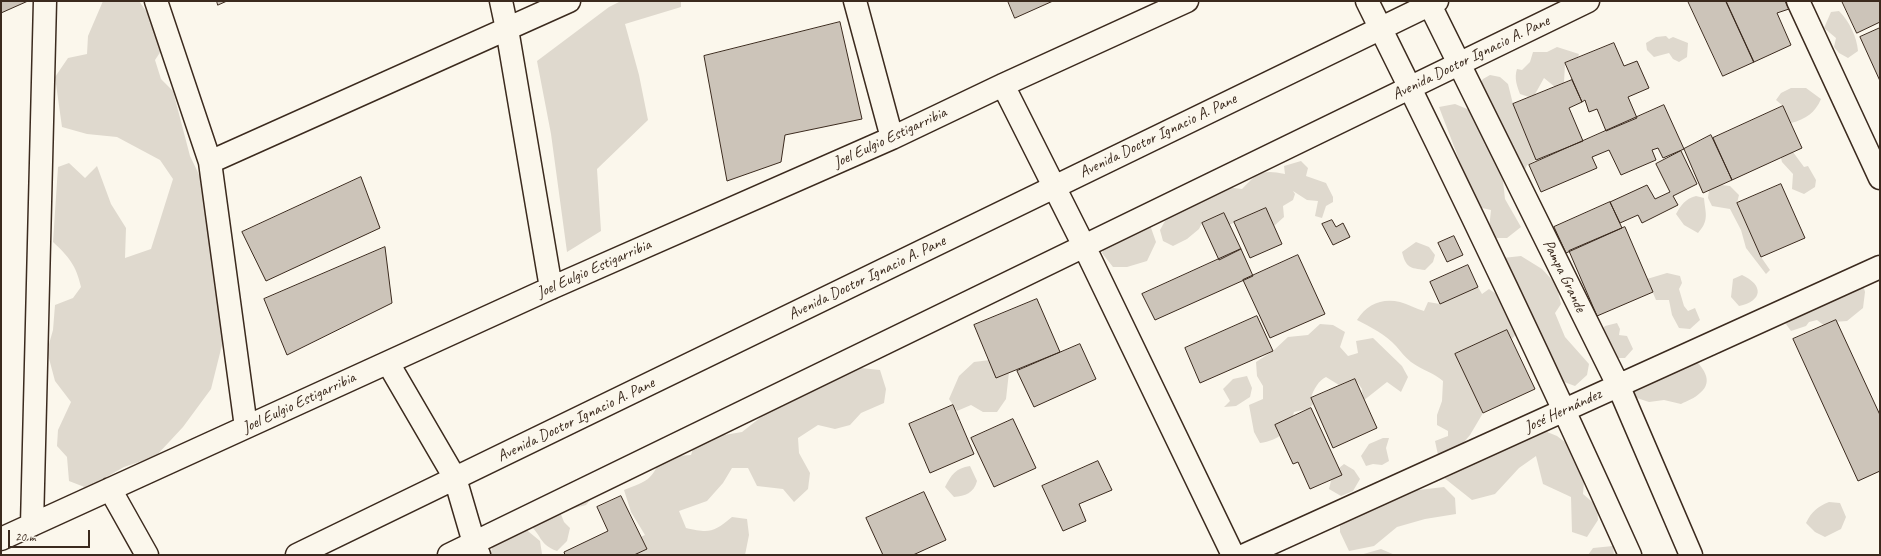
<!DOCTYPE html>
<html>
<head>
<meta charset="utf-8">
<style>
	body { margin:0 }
	#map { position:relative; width:1881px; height:556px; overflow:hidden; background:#fbf7ec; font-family:Caveat,sans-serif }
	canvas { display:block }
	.frame { position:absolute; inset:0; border:2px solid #3b2a1e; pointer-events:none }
	.scale { position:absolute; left:8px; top:530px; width:82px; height:18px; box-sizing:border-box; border:2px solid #3b2a1e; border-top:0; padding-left:5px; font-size:12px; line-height:14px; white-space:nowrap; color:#3b2a1e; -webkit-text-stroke:3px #fbf7ec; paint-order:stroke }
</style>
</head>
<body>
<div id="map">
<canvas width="1881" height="556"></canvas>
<div class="frame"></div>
<div class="scale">20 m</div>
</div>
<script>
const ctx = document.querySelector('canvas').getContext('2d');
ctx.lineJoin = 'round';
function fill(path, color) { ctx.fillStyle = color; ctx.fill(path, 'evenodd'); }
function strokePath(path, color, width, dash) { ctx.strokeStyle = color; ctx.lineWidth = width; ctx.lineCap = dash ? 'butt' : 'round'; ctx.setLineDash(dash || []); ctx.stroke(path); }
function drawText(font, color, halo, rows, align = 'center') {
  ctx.font = font + ' Caveat,sans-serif'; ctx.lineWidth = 4; ctx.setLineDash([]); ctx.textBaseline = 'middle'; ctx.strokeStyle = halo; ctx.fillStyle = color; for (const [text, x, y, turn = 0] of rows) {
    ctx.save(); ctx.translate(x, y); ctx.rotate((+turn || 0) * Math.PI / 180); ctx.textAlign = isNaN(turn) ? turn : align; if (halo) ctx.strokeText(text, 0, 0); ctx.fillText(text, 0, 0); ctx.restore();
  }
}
const green = new Path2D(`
	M103,1H139L158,28L161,51L155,60L161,79L173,91L190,156L218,214L214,284L224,337L211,389L183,427L156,456L124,467L87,488L69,481L67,457L57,446L58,430L71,402L55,381L47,351L53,330L55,305L73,298L81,287C76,265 69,257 53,242L58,167L69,163L85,178L97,166L111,204L126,228L125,258L151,249L173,179L160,160L117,137L87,134L62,127L55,77L68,58L87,54L88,36Z
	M621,1H681V7L625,24L639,75L648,120L597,169L601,231L567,252L551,134L537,61L609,7Z
	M1839,11C1849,21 1857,37 1858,51L1848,58L1839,53L1834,47L1836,38L1824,28L1831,12Z
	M1666,36L1669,39L1673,37L1688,43L1687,57L1679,62L1673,59L1669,53L1654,57L1647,50L1646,43L1656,37Z
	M1557,47L1579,54L1578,57L1565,63L1564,83L1555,87L1544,78L1534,96L1529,97L1520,94C1517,86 1514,78 1517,69L1522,70L1530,62L1533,52H1547Z
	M1490,75L1500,77L1508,84L1513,104L1536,160L1527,165L1524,172L1479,85L1483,79Z
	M1791,88H1806L1821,99C1815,113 1806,119 1791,123L1783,106L1776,100L1781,93Z
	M1455,104L1477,113L1501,163L1505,199L1521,227L1507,238H1488L1491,210L1469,205L1471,191L1439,107Z
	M1793,152L1804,167L1808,166L1816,180L1815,187L1804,194L1792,189L1793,174L1782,162L1781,158Z
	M1301,161L1308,168L1306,176L1326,183L1333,197V202L1326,206L1322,218L1315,216L1318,201L1307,200L1293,191L1295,194L1293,200L1283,206L1284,217L1274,226L1266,208L1229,225L1224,213L1202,223L1199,229L1187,239L1173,246L1163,241L1160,230L1165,221L1210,185L1242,189C1257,173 1262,169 1285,174L1284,166Z
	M1721,185L1730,186L1739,195L1737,203L1761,257L1770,270L1766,274L1746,248L1741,230L1730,209L1712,206L1708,198L1709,190Z
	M1696,196L1704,198C1705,212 1710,220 1698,233L1684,225L1676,214C1681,205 1685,199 1696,196Z
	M1150,225L1156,242L1147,261L1127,267H1113L1102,253L1108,239Z
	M1416,242L1429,247L1435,255L1433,262L1425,270C1410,268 1406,268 1402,252Z
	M1521,256L1542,269L1556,284L1561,304L1555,313L1565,337L1589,364L1587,375L1575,386L1556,379L1503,258Z
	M1667,273L1680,276L1682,283L1679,289L1684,306L1688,311L1695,308L1700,320L1690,329L1679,328L1672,315L1669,300H1656L1647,279Z
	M1742,275C1764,285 1763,301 1739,306L1731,297L1733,279Z
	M1862,281L1865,292L1863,308L1847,321L1833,322L1826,327L1817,320L1809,322L1806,326L1791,331L1783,320Z
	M1478,287L1482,294L1489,289L1502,298L1519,330L1512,339L1507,330L1455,354L1483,413L1470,435L1458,449L1535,427L1557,436L1586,458L1583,494L1597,506L1598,520L1587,537L1572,532L1571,497L1543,484L1536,456L1519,468L1495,494L1472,500L1433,469L1453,451L1438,455L1435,441L1448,436V431L1437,425V415L1442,401L1443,381C1434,373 1422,370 1411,362C1405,357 1401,352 1396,346C1386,335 1371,327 1357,320C1367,304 1382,298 1400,302C1408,304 1416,309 1424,311L1428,302L1440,304Z
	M1617,323L1620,329L1619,335L1627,336L1633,349L1625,358H1616L1599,333L1605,326Z
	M1320,324L1333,325L1345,332L1340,347L1348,356L1358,353L1356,341L1373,338L1402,366L1408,377L1401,392L1387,382L1363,401L1362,389L1355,379L1339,385L1326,377C1319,380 1313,390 1311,398L1315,402L1308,409L1294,412C1289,432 1279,440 1260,443L1254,432L1249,405L1263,399V386L1257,376L1256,362L1273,351L1288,337L1308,335Z
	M1692,357C1702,366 1715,381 1700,393C1695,398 1687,401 1681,404L1664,400L1649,402L1634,397L1635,387Z
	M990,360L1009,372L1006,399L997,412H983L971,405L957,411L949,399L959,376L974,362Z
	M861,368L880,370L886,389L884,403L861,413L850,425L835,429L818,425L798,438L799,453L810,473L808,489L794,502L783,489L757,486L748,468H732L723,483L707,501L679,511L686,528C709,533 713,533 732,517L747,519L749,535L745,555H627L632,541L645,535L631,512L624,490C648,480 650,482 662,457L691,455L694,446L710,434L724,435L742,432L779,403L804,396L844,372Z
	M1247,376L1252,388L1250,397L1236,406L1224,407L1230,401L1223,389L1233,379Z
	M1383,438H1389L1386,448L1389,461L1382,465L1373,464L1366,466L1361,456L1369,444Z
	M1344,464L1354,470L1360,479L1353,491L1341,496L1329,489L1333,473Z
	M970,466L977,481C974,493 965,496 954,497L945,487C951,475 956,468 970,466Z
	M1408,472L1418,490L1444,487L1455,498L1456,514L1425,519L1397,527L1374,546L1349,551L1340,532V503Z
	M592,494V498L586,505L560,512L564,522L570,528L567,541L557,551C538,544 542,534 528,524Z
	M1829,502L1840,503L1846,517L1841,529L1825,537L1815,532L1806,523C1812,511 1817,507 1829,502Z
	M517,522L540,541L542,554L490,555L497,532Z
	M1613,546L1614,555H1588L1593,548Z
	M1381,549L1395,555H1359H1360Z`);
const building = new Path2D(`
	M1,1H28L1,13Z
	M217,1H227L218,5Z
	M1008,1H1053L1015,18Z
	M1688,1H1726L1754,62L1723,76Z
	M1726,1H1785L1789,9L1777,13L1791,45L1754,62Z
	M1842,1H1880V22L1857,33Z
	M840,22L862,119L785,135L781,162L727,181L704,56Z
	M1880,28V81L1860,37Z
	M1614,43L1624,66L1637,61L1649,88L1628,97L1637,118L1606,131L1597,109L1589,112L1585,100L1582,102L1565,63Z
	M1572,80L1582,102L1569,108L1583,141L1536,160L1513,104Z
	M1664,105L1684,149L1663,158L1658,148L1652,150L1656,160L1621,175L1609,150L1592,157L1597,168L1541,192L1529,165Z
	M1783,106L1802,148L1732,180L1713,138Z
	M1711,135L1732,180L1703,193L1684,149Z
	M1681,151L1697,184L1673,196L1678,205L1642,223L1638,215L1620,223L1610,202L1647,185L1655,199L1670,192L1656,164Z
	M361,177L380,228L266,281L242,232Z
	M1781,184L1805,238L1761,257L1737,203Z
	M1610,202L1622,228L1566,253L1554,227Z
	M1266,208L1282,244L1250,258L1234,222Z
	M1224,213L1241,249L1219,260L1202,223Z
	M1332,220L1336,227L1343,223L1350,237L1333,245L1322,224Z
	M1625,227L1653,292L1597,316L1569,251Z
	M1454,236L1463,255L1447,262L1438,243Z
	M385,247L392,303L287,355L264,299Z
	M1241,249L1253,276L1155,320L1142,294Z
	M1298,255L1325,314L1270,338L1243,280Z
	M1468,265L1478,287L1440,304L1430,282Z
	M1037,299L1060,352L996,378L974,325Z
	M1257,316L1273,351L1200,383L1185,348Z
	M1836,320L1880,415V471L1858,481L1793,339Z
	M1507,330L1535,389L1483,413L1455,354Z
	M1080,344L1096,379L1034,407L1017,371Z
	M1355,379L1377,428L1333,448L1311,398Z
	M953,405L974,454L930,473L909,424Z
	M1311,408L1342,475L1310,489L1298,462L1293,464L1275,425Z
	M1013,419L1036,468L994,487L971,438Z
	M1098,461L1112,490L1079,504L1086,521L1063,531L1042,486Z
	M924,492L946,540L913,555H883L866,518Z
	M621,496L647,549L634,555H565L564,552L608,531L597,507Z`);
const street = new Path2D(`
	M156,1L210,162L246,427
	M501,1L507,29L551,288
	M855,1L892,138
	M1367,1C1458,184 1546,368 1630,555
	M1428,1L1618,385L1691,555
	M1798,1L1880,178
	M1003,85L1084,246L1233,555
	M210,162L569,1
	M388,363L455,478L474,543L479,555
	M110,489L147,555
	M32,525L45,1
	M1,539L551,288L892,138L1003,85L1187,1
	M297,555L1437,1
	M449,555L1588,1
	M1245,555L1880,267`);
const streetNames = [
	["Avenida Doctor Ignacio A. Pane",1471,58,-26],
	["Avenida Doctor Ignacio A. Pane",1158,136,-26],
	["Joel Eulgio Estigarribia",890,138,-25],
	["Joel Eulgio Estigarribia",594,269,-24],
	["Pampa Grande",1564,276,64],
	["Avenida Doctor Ignacio A. Pane",867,278,-26],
	["Joel Eulgio Estigarribia",299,403,-25],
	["José Hernández",1563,411,-25],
	["Avenida Doctor Ignacio A. Pane",576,420,-26]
];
fill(green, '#dfd9ce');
fill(building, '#ccc4b9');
strokePath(building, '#3b2a1e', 1);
strokePath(street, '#3b2a1e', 25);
strokePath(street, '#fbf7ec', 22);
drawText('16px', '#3b2a1e', '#fbf7ec', streetNames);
</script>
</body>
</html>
